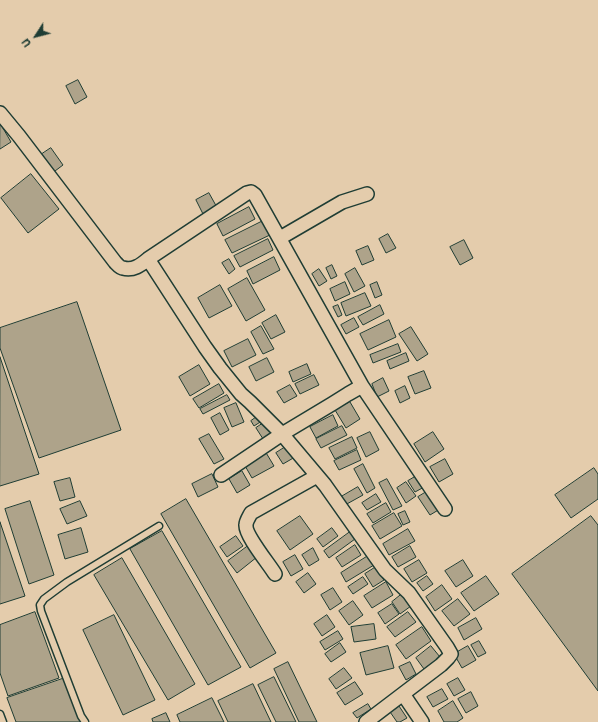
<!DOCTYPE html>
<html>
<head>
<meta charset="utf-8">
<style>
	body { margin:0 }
	#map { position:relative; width:598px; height:722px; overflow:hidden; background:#e4ccac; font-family:Mali,sans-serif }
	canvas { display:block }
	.north { position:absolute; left:16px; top:16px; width:40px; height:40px; -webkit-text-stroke:3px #e4ccac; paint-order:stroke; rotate:234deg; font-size:11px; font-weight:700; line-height:16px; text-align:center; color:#1f3d34 }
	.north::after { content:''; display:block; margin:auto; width:14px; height:18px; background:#1f3d34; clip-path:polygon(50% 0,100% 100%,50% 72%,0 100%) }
</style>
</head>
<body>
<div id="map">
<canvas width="598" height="722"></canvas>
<div class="north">U</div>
</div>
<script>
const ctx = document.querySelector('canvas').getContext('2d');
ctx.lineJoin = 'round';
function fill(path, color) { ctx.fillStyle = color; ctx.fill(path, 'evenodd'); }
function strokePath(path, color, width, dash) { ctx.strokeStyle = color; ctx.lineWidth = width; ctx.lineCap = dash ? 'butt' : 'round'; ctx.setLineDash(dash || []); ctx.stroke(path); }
const building = new Path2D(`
	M78,80L87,97L75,104L66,86Z
	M0,123L11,142L0,149Z
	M51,148L63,165L51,174L39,156Z
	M31,174L59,209L28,233L1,198Z
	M209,193L219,211L205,218L196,200Z
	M249,207L255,219L223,236L217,224Z
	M265,220L272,234L232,253L225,240Z
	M388,234L396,248L386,253L379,239Z
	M268,239L273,250L240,267L234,256Z
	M464,240L473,258L460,265L450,247Z
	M368,246L374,260L362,265L356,251Z
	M274,257L280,270L253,284L247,271Z
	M229,259L235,269L229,274L222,263Z
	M332,265L337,276L331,279L326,268Z
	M355,268L365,286L354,292L345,274Z
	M319,269L327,281L319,286L312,274Z
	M247,278L265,310L246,321L228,289Z
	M345,282L350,294L335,301L330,289Z
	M377,282L382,295L375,298L370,285Z
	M220,285L232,306L209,318L198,298Z
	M365,293L371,306L346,316L341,303Z
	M77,302L121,430L39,458L0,348V328Z
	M338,305L342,315L338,317L333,307Z
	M380,305L384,314L363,325L358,317Z
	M276,315L285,332L271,339L262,323Z
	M354,318L359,327L346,334L341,325Z
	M389,320L396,337L368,350L360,334Z
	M261,326L274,349L263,354L251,332Z
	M411,327L428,354L417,361L399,334Z
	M248,339L256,355L232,367L224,351Z
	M398,344L401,352L373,363L370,355Z
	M406,353L409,361L390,369L387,361Z
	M0,357L39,474L0,486Z
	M267,358L274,372L256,381L249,367Z
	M307,364L311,374L293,382L289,372Z
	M199,365L210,384L190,396L179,377Z
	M424,371L431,388L415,394L408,377Z
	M314,375L319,385L300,394L295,384Z
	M383,378L389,391L377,397L372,384Z
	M219,384L224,393L199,408L193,399Z
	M290,385L297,396L284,403L277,392Z
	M405,386L410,398L400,403L395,391Z
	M227,395L230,400L203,414L200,409Z
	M350,402L360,419L346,428L335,410Z
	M236,403L244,422L232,427L224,408Z
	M220,413L229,430L220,435L211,418Z
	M261,414L265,419L254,426L251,421Z
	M333,415L338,426L316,438L310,427Z
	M268,420L277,434L265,442L256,428Z
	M342,426L347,435L321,448L316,439Z
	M370,432L379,450L366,457L357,438Z
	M433,432L444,449L425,462L414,444Z
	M209,434L224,459L214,464L199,439Z
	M352,437L357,448L335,459L329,448Z
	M287,446L295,457L283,464L276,453Z
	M357,450L361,460L339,470L334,461Z
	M265,451L274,466L252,478L244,464Z
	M445,459L453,474L439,482L430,467Z
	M363,464L375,488L367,493L354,469Z
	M594,468L598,474V499L571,518L555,495Z
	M242,471L250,485L237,493L229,479Z
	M212,474L218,487L198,497L192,484Z
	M420,474L426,486L415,492L408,481Z
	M70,478L75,497L60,501L54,482Z
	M387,479L402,506L393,510L379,483Z
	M406,482L416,496L406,503L397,488Z
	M358,487L363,495L345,505L341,497Z
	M428,491L440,509L430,515L418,497Z
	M376,494L381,502L367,510L362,503Z
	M186,499L276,653L250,668L161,514Z
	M30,501L54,575L29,584L5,509Z
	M80,501L87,516L67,524L60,509Z
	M386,503L391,512L373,523L367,514Z
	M405,511L410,522L403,525L398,514Z
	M394,513L402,526L380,539L372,526Z
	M300,516L313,534L290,550L277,531Z
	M591,516L598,525V691L512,574Z
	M0,522L25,596L0,604Z
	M81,528L88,552L65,559L58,535Z
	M332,528L338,536L323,547L317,539Z
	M408,529L415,541L389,555L383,544Z
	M162,531L241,667L208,685L130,549Z
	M350,532L355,539L329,558L324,551Z
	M236,536L243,546L227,557L220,547Z
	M355,545L361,555L342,567L336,558Z
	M248,546L257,557L237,573L228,561Z
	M410,546L416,557L398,567L392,557Z
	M313,548L319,560L309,566L302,555Z
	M295,555L303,569L291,576L283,562Z
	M368,556L374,565L346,582L341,573Z
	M122,558L195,684L168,700L94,575Z
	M419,560L427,573L412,582L404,569Z
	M463,560L473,576L456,587L445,571Z
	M376,567L384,580L373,587L365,574Z
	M308,573L316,584L304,593L296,582Z
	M427,576L433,584L423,591L417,583Z
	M486,576L499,594L474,611L461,593Z
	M363,577L368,584L353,594L348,587Z
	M386,582L393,595L372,608L364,596Z
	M442,585L452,599L435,611L426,597Z
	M333,588L342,602L330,610L321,595Z
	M402,594L411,606L400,614L392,602Z
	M458,599L470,614L454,626L442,611Z
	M353,601L363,615L349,625L339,611Z
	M392,604L399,614L385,624L378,613Z
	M35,612L59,678L8,696L0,673V625Z
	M408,612L416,622L395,637L387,627Z
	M114,615L155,700L123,715L83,630Z
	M327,615L335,627L322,636L314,624Z
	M476,618L482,629L464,640L458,628Z
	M374,624L376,639L354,642L351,627Z
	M422,627L431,641L406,659L396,645Z
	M338,631L343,639L325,650L320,642Z
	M479,641L486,653L478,657L471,645Z
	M340,643L346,652L331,662L325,654Z
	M388,646L394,668L366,675L360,653Z
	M431,646L440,657L424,669L416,658Z
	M468,646L476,660L462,668L454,654Z
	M288,662L317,722H299L274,669Z
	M410,662L416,674L406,680L399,667Z
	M344,668L352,678L336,689L329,679Z
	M274,677L296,722H276L258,685Z
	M65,678L81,722H16L7,698Z
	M458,678L465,690L454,696L447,684Z
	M355,682L363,694L345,705L337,693Z
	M253,684L271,722H228L218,701Z
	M442,689L448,699L433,707L427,697Z
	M471,692L478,706L466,713L458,699Z
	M212,698L224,722H180L177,715Z
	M453,701L463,718L457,722H444L438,711Z
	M397,703L407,718L400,722H397L388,709Z
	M368,704L371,709L357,718L353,713Z
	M166,713L170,722H153L152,719Z`);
const service = new Path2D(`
	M0,714L3,722
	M85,722L81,716L41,611L40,605L44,599L67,582L159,526`);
const minor = new Path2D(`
	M0,113L19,136L115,262C117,264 120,268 123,268C133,271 141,265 148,259L247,193L251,192L255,195L362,386L348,394L332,404L282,434L325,485L385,570L409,593L447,647L451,654L448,658L441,665L366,722
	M280,238L342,202L367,194
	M148,259L205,347L220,368L241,394L250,402L282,434L221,475
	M362,386L445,509
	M275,574C269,564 245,535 246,525C246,521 249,517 251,513L317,476
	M403,694L422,722`);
fill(building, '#aea38a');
strokePath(building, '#1f3d34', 1);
strokePath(service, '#1f3d34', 9);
strokePath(minor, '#1f3d34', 16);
strokePath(service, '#e4ccac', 6);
strokePath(minor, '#e4ccac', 13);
</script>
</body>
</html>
